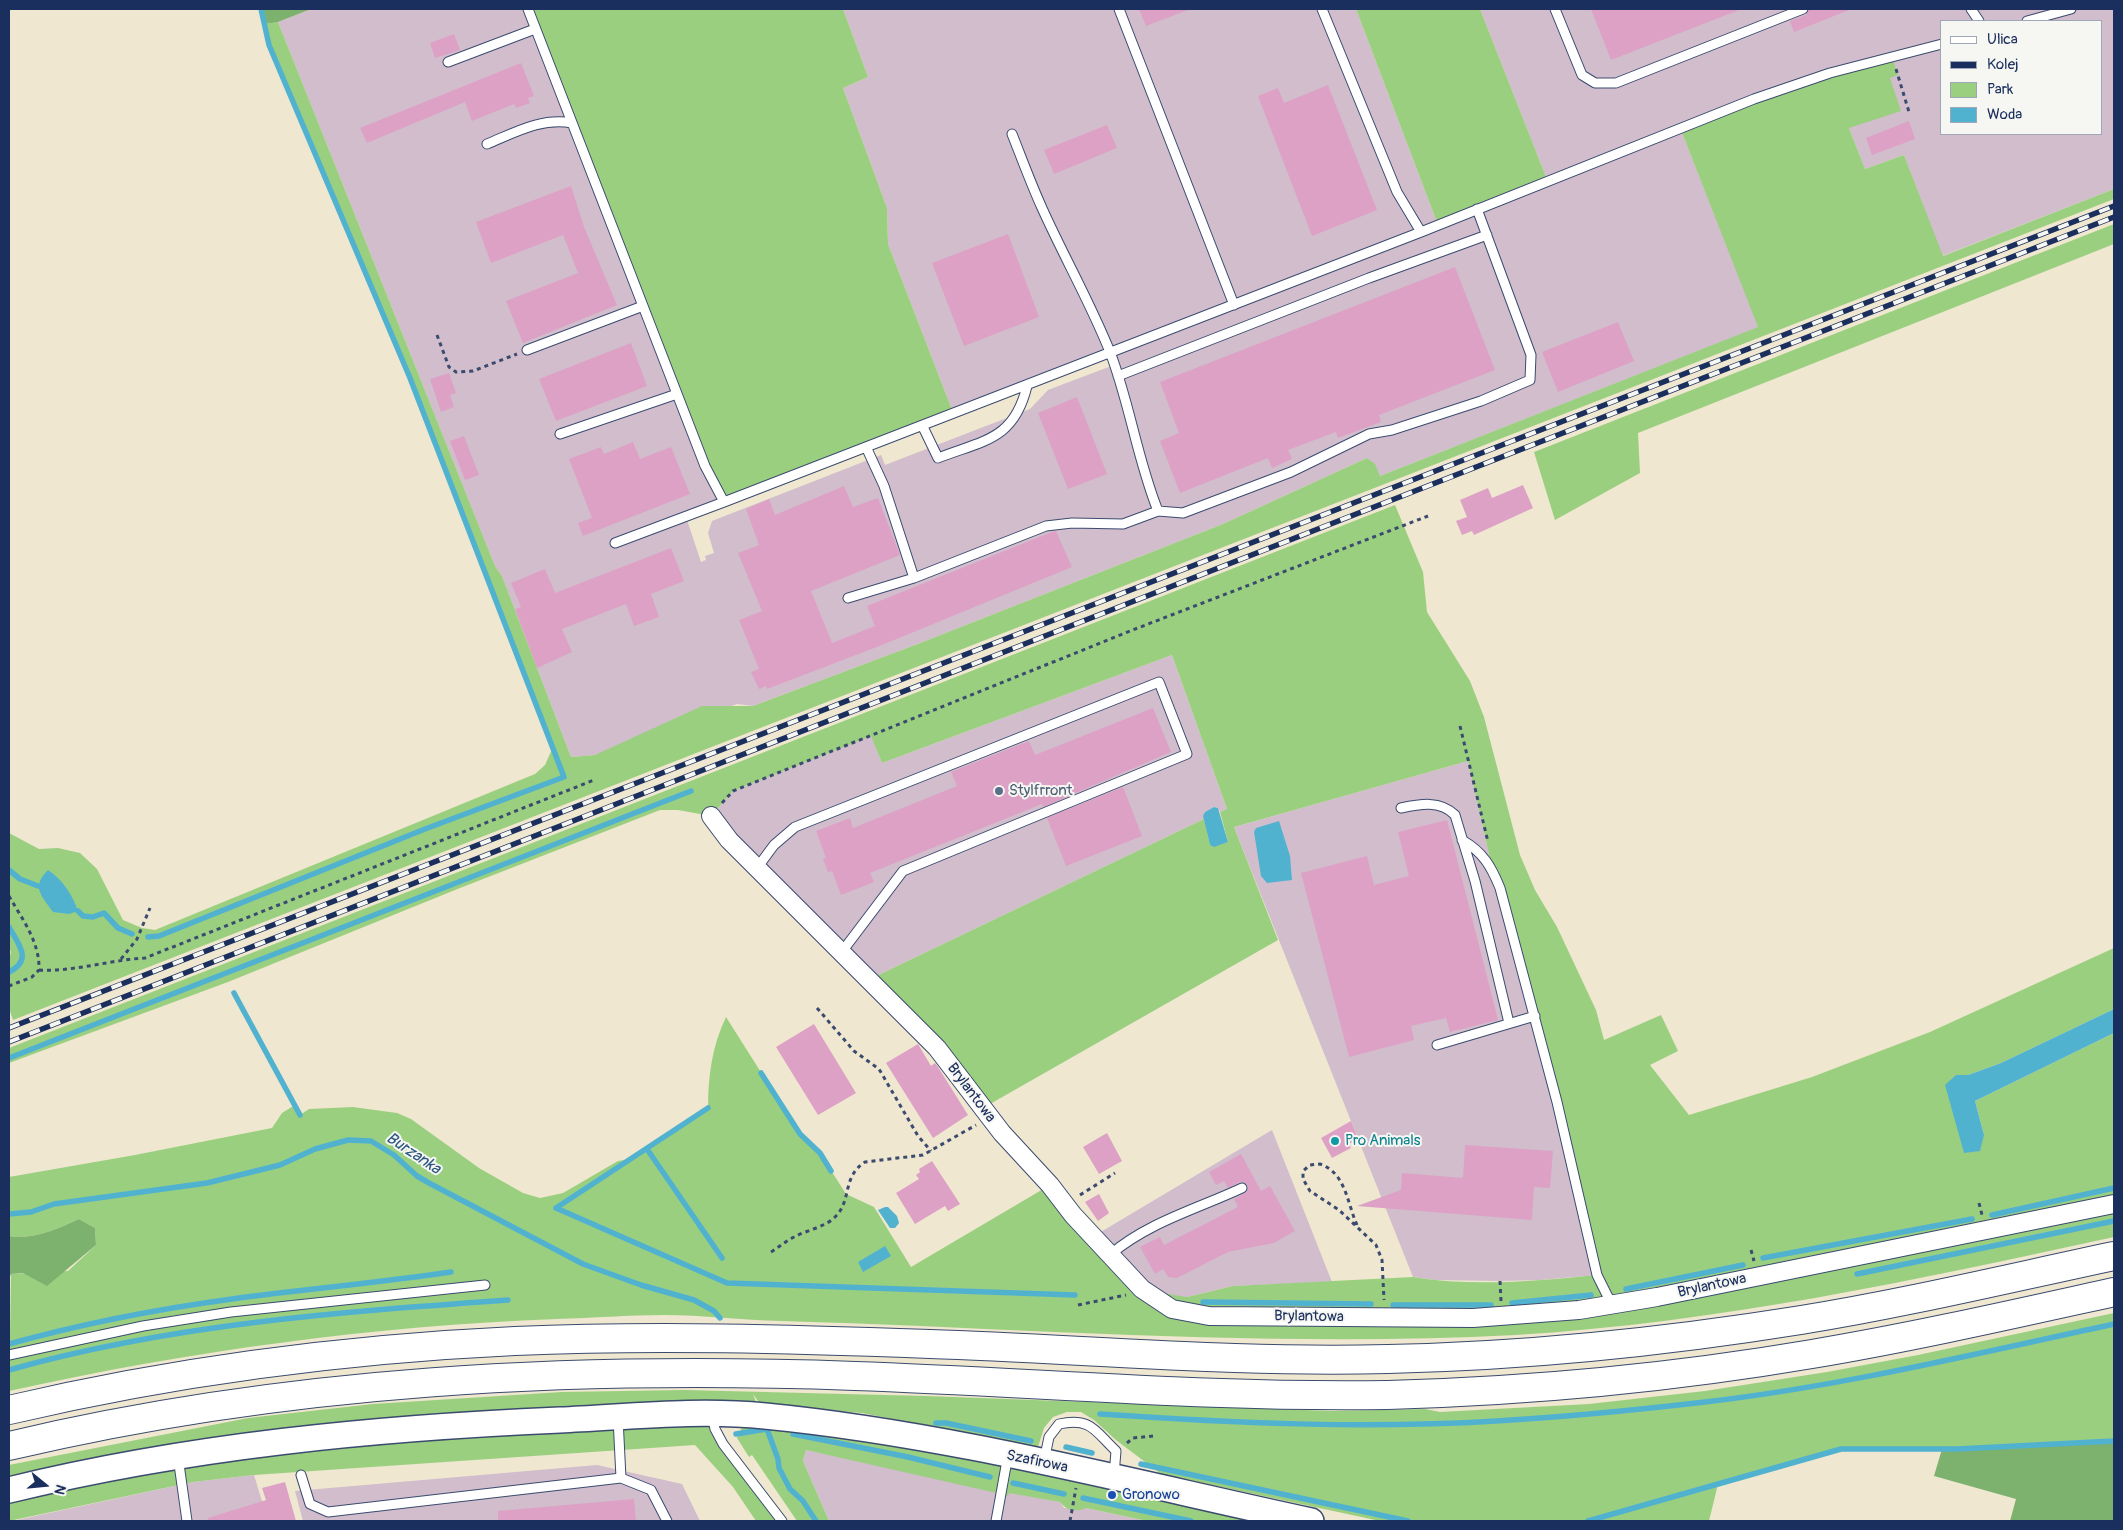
<!DOCTYPE html>
<html>
<head>
<meta charset="utf-8">
<style>
	body { margin:0 }
	#map { position:relative; width:2123px; height:1530px; overflow:hidden; background:#efe7cf; font-family:Pangolin,sans-serif }
	canvas { display:block }
	.frame { position:absolute; inset:0; border:10px solid #1b2f5e; pointer-events:none }
	.legend { position:absolute; left:1940px; top:20px; width:162px; height:115px; box-sizing:border-box; background:#f6f6f2; border:1px solid #9ea6b7; margin:0; padding:6px 9px; list-style:none; font-size:15px; color:#1b2f5e }
	.legend li { display:flex; align-items:center; gap:10px; height:25px }
	.legend b { width:25px; border:1px solid #9ea6b7 }
	.north { position:absolute; left:20px; top:1460px; width:50px; height:50px; -webkit-text-stroke:4px #f6f6f2; paint-order:stroke; rotate:107deg; font-size:14px; font-weight:700; line-height:20px; text-align:center; color:#1b2f5e }
	.north::after { content:''; display:block; margin:auto; width:18px; height:22px; background:#1b2f5e; clip-path:polygon(50% 0,100% 100%,50% 72%,0 100%) }
</style>
</head>
<body>
<div id="map">
<canvas width="2123" height="1530"></canvas>
<div class="frame"></div>
<ul class="legend">
<li><b style="height:6px;background:#fff"></b>Ulica</li>
<li><b style="height:6px;background:#1b2f5e"></b>Kolej</li>
<li><b style="height:14px;background:#9bcf80"></b>Park</li>
<li><b style="height:14px;background:#51b2d0"></b>Woda</li>
</ul>
<div class="north">N</div>
</div>
<script>
const ctx = document.querySelector('canvas').getContext('2d');
ctx.lineJoin = 'round';
function fill(path, color) { ctx.fillStyle = color; ctx.fill(path, 'evenodd'); }
function strokePath(path, color, width, dash) { ctx.strokeStyle = color; ctx.lineWidth = width; ctx.lineCap = dash ? 'butt' : 'round'; ctx.setLineDash(dash || []); ctx.stroke(path); }
function drawText(font, color, halo, rows, align = 'center') {
  ctx.font = font + ' Pangolin,sans-serif'; ctx.lineWidth = 4; ctx.setLineDash([]); ctx.textBaseline = 'middle'; ctx.strokeStyle = halo; ctx.fillStyle = color; for (const [text, x, y, turn = 0] of rows) {
    ctx.save(); ctx.translate(x, y); ctx.rotate((+turn || 0) * Math.PI / 180); ctx.textAlign = isNaN(turn) ? turn : align; if (halo) ctx.strokeText(text, 0, 0); ctx.fillText(text, 0, 0); ctx.restore();
  }
}
const industrial = new Path2D(`
	M311,9H528L724,502L686,517L701,562L706,560L705,556L714,553L708,533L712,521L881,455L885,465L1030,409L1048,390L1114,365L1111,354L954,415L888,244L887,208L843,88L868,77L843,9H1356L1438,225L1548,182L1480,9H2114V189L1942,256L1904,155L1865,169L1849,128L1681,130L1759,327L1380,476L1367,458L1223,524L915,645L753,706L737,704L595,755L571,757L502,576L495,566L278,22ZM1942,21H2102V134H1942Z
	M1172,655L1227,809L1220,812L1218,808L1214,807L1205,812L1204,819L868,980L711,816L733,791L871,735L882,763Z
	M1468,761L1493,872L1500,888L1597,1275L1540,1280L1500,1281L1435,1280L1413,1277L1234,827Z
	M1272,1130L1332,1282L1233,1286L1187,1297L1156,1300L1094,1236Z
	M806,1450L1060,1502L1064,1508H1086L1147,1521H829L803,1461Z
	M597,1465L682,1484L700,1521H303L295,1491Z
	M254,1475L268,1521H12L193,1482Z`);
const green = new Path2D(`
	M528,9H843L868,77L843,88L887,208L888,244L954,415L724,502Z
	M1356,9H1480L1548,182L1438,225Z
	M278,22L495,566L502,576L571,757L595,755L702,706H753L915,645L1223,524L1367,458L1375,464L1380,476L1758,327L1681,130L1754,99L1892,57L1898,75L1890,78L1901,111L1849,128L1865,169L1904,155L1943,256L2114,189V199L13,1020L9,1008V959L11,952L9,948V833L39,849L58,848L80,853L97,869L123,920L142,928L155,930L535,774L545,765L553,747L410,378L269,45L265,24Z
	M2114,224V244L1638,433L1640,473L1555,520L1534,452Z
	M1395,505L1423,572L1427,612L1470,681L1484,717L1520,855L1535,890L1557,927L1596,1010L1604,1040L1661,1015L1678,1051L1650,1065L1689,1115L1812,1077L1930,1032L2114,948V1009L2001,1063L1968,1075H1956L1984,1135L1975,1101L2114,1033V1237C1917,1280 1717,1323 1515,1335C1271,1348 1025,1328 781,1321C742,1320 703,1315 664,1315C628,1315 593,1318 557,1319C372,1326 190,1351 9,1391L11,1274L68,1271L96,1245L95,1228L79,1219C57,1229 33,1240 9,1236V1177L135,1155L272,1128L282,1113L295,1105L300,1115L309,1109L353,1107L397,1113L411,1119L479,1168L523,1193L540,1198L563,1193L618,1161L631,1159L708,1108C708,1077 712,1046 726,1017L800,1134L820,1153L846,1194L874,1207L911,1267L1050,1185L1142,1289L1180,1296L1187,1297L1233,1286L1413,1277C1473,1287 1537,1281 1597,1275L1557,1102L1493,872L1468,761L1234,827L1278,940L983,1108L868,980L1204,819L1210,845L1228,842L1220,812L1227,809L1172,655L882,763L871,736L733,791L711,816L678,810H660L460,888L228,982L9,1063V1048Z
	M2114,1313V1441L1957,1449H1841L1718,1484L1709,1521H1380L1161,1474L1116,1440L1094,1420L1081,1412H1067L1053,1417L1044,1428L1038,1447L862,1413L760,1404L753,1394L761,1415L713,1423L782,1521H756L733,1487L695,1445L254,1475L193,1482L9,1521V1465L248,1418L373,1404L562,1392L684,1390L926,1396L1332,1411L1425,1409L1440,1412L1589,1404L1705,1391L1827,1372L1918,1355Z
	M742,1427L793,1430L901,1444L1217,1513L1272,1521H1147L1086,1508C1076,1512 1067,1511 1060,1502L1009,1493L1008,1496L1001,1494L806,1450L803,1461L829,1521H797L752,1455L749,1457L737,1438Z`);
const forest = new Path2D(`
	M261,9H311L278,22L265,24Z
	M79,1219L95,1228L96,1245L47,1286L23,1273L11,1274L9,1279V1236C33,1240 57,1229 79,1219Z
	M2114,1441V1521H2010L2016,1499L1934,1476L1942,1449Z`);
const water = new Path2D(`
	M1214,807L1218,808L1228,842L1214,847L1210,845L1203,816L1205,812Z
	M1279,821L1290,856L1292,880L1267,883L1261,876L1254,832L1256,828Z
	M48,870C63,880 72,894 78,911L69,914L53,912C41,895 31,887 48,870Z
	M2114,1009V1033L1975,1101L1984,1135L1980,1151L1964,1153L1945,1085L1956,1075H1968L2001,1063Z
	M885,1207H888L897,1216L899,1223L895,1228H890L878,1210Z
	M885,1246L891,1256L863,1272L858,1262Z`);
const stream = new Path2D(`
	M9,870L20,879L38,886
	M78,911L83,916L93,917L104,913L118,928L132,934
	M9,927C19,945 33,960 9,972
	M148,937L159,936L425,829L564,777L410,378L269,45L261,9
	M234,993L300,1115
	M9,1058L691,791
	M761,1073L800,1134L820,1153L831,1171
	M647,1149L722,1258
	M556,1208L727,1283L1075,1295
	M556,1208L708,1108
	M9,1214L31,1212L54,1204L207,1183L280,1165L315,1149L348,1140L371,1141L394,1155L417,1176L429,1183L583,1264L641,1285L694,1300L714,1311L720,1318
	M1992,1215L2114,1188
	M1763,1258L1972,1219
	M1857,1274L2114,1221
	M1626,1289L1743,1265
	M1203,1302L1371,1304
	M1512,1303L1591,1295
	M1393,1305H1491
	M9,1344C81,1324 158,1309 232,1299C305,1289 378,1283 451,1272
	M9,1370C172,1324 340,1312 508,1300
	M1100,1414C1231,1423 1364,1429 1496,1421C1565,1417 1636,1410 1705,1402C1843,1386 1979,1353 2114,1324
	M936,1423H946L1031,1441
	M736,1434L767,1429L778,1459L779,1468L790,1489L803,1501L816,1521
	M793,1434L908,1457L990,1477
	M1066,1447L1092,1453
	M1141,1464L1408,1521
	M1013,1483L1064,1494
	M1083,1498L1191,1521
	M1588,1521L1841,1449H1957L2114,1441`);
const building = new Path2D(`
	M1139,9H1188V10L1146,26Z
	M1591,9H1739V10L1611,60Z
	M1809,9H1849V10L1794,32L1790,21L1806,15Z
	M454,34L460,50L435,58L430,43Z
	M521,63L534,96L528,98L530,103L516,108L514,104L472,121L465,102L367,143L360,128Z
	M1328,85L1377,210L1312,236L1258,96L1278,88L1284,103Z
	M1909,121L1915,139L1872,155L1866,138Z
	M1107,125L1117,148L1054,174L1044,150Z
	M571,186L584,227L617,305L523,343L506,301L578,273L563,235L491,263L476,222Z
	M1008,234L1039,317L964,346L932,263Z
	M1455,267L1495,370L1379,415L1381,422L1338,438L1336,432L1288,450L1292,459L1272,468L1268,458L1180,493L1160,441L1179,433L1160,382Z
	M1618,322L1634,361L1558,392L1542,352Z
	M631,343L647,386L556,421L539,379Z
	M449,373L456,393L450,395L454,407L441,412L430,379Z
	M1077,397L1107,474L1068,489L1038,413Z
	M464,436L479,475L465,480L450,441Z
	M633,442L640,459L671,447L690,494L583,536L578,523L592,518L569,459L601,447L604,454Z
	M1523,485L1533,508L1474,535L1472,531L1462,535L1456,521L1467,517L1460,500L1488,488L1492,498Z
	M844,486L853,507L878,498L900,555L811,591L832,643L875,626L867,606L1052,532L1056,531L1072,567L882,645L767,689L766,686L759,689L751,672L759,669L739,620L762,611L738,553L759,545L746,509L769,499L775,515Z
	M671,548L684,581L651,594L659,617L634,626L626,604L562,629L572,652L537,668L515,609L521,607L511,583L545,569L555,593Z
	M1153,708L1171,752L1043,807L1042,804L870,873L874,882L841,895L832,871L828,872L823,859L826,858L816,831L850,818L853,828L957,786L951,772L1029,741L1035,755Z
	M1123,787L1142,836L1066,866L1047,818Z
	M1447,820L1498,1020L1450,1032L1446,1018L1411,1026L1414,1040L1349,1057L1301,873L1367,856L1374,885L1409,876L1398,832Z
	M814,1024L856,1093L818,1115L776,1047Z
	M918,1044L931,1066L935,1063L938,1067L968,1115L933,1138L886,1063Z
	M1351,1121L1358,1139L1349,1144L1351,1148L1332,1158L1321,1138Z
	M1107,1133L1122,1161L1099,1174L1083,1147Z
	M1465,1145L1553,1151L1550,1188L1534,1187L1532,1220L1357,1206L1401,1190L1402,1173L1463,1178Z
	M1241,1154L1261,1191L1270,1186L1295,1231L1274,1243L1228,1252L1177,1278L1168,1277L1163,1269L1155,1274L1140,1247L1160,1237L1164,1245L1238,1207L1234,1199L1247,1192L1248,1188L1246,1183L1240,1182L1228,1188L1224,1181L1216,1185L1209,1172Z
	M932,1161L960,1204L948,1211L945,1206L915,1224L896,1193L919,1179L916,1175L920,1172L919,1169Z
	M1099,1194L1109,1213L1098,1221L1085,1202Z
	M285,1482L296,1521H208V1518L266,1500L262,1488Z
	M634,1499L636,1521H498V1511Z`);
const path = new Path2D(`
	M1896,69L1909,112
	M437,335L449,367L456,372L473,371L517,354
	M1460,726L1488,842
	M722,803L733,791L1130,631L1428,516
	M9,896C22,919 40,942 39,970L32,977L9,986
	M121,959L137,939L150,908
	M39,970C74,972 109,960 145,958L594,780
	M817,1008L854,1051L879,1069L918,1136L931,1151
	M1080,1195L1115,1173
	M1979,1203L1982,1215
	M1357,1225C1347,1203 1346,1173 1320,1164L1310,1165L1303,1171V1179L1310,1191L1339,1210L1376,1245L1382,1260L1384,1300
	M1751,1250L1754,1261
	M771,1252C779,1247 786,1241 794,1237C807,1230 826,1227 836,1216C852,1199 842,1177 865,1162L923,1155L976,1125
	M1500,1281L1501,1301
	M1078,1305L1126,1295
	M1127,1443L1133,1438L1153,1436
	M1070,1521L1076,1488`);
const lane = new Path2D(`
	M528,9L705,466L724,502L1421,232L1754,99L1830,73L1942,44
	M1119,9L1234,305
	M1322,9L1397,192L1421,232
	M1555,9L1582,75L1595,83H1616L1803,9
	M1971,9L1979,21
	M2027,21L2071,9
	M448,62L535,29
	M1012,134C1022,159 1031,184 1042,208C1064,257 1090,302 1110,352C1130,404 1137,459 1158,511
	M487,144C514,133 542,117 572,123
	M527,350L643,306
	M1118,376L1369,278L1487,235
	M923,427L938,458C984,440 1014,440 1027,386
	M560,434L677,394
	M615,543L724,502
	M914,578L1046,526L1072,523L1123,524L1158,511L1183,513L1291,472L1369,434L1392,430L1481,401L1530,380L1531,355L1477,209
	M848,598L914,578L884,486L867,449
	M1401,808C1420,804 1440,800 1455,815L1475,881L1509,1023
	M1462,840C1483,852 1491,866 1500,888L1557,1102L1597,1275L1608,1297L1615,1304
	M757,868L774,845L795,827L1159,682L1187,754L903,871L841,953
	M1437,1045L1535,1016
	M1111,1254C1149,1222 1197,1209 1242,1188
	M9,1355L143,1326L231,1312L485,1285
	M712,1414L715,1429L723,1444L782,1521
	M618,1418L621,1478
	M178,1457L187,1521
	M1044,1461L1049,1437L1059,1424C1091,1417 1095,1431 1116,1451L1114,1475
	M301,1475L310,1504L328,1512L621,1478L651,1490L667,1521
	M996,1521L1008,1455`);
const street = new Path2D(`
	M711,816L729,840L937,1048L1002,1133L1050,1185L1073,1215L1142,1289L1172,1309L1209,1316L1473,1318L1579,1310L1657,1297L2114,1204`);
const secondary = new Path2D(`
	M9,1490C189,1446 375,1428 560,1420C628,1417 697,1409 765,1416C949,1434 1130,1482 1311,1521`);
const highway = new Path2D(`
	M9,1410C175,1371 344,1349 515,1341C653,1335 792,1339 930,1344C1082,1349 1235,1363 1388,1359C1527,1356 1664,1342 1801,1320C1906,1303 2010,1278 2114,1256
	M9,1446C287,1380 571,1366 855,1376C1032,1382 1210,1398 1388,1395C1530,1391 1671,1378 1812,1354C1913,1337 2014,1314 2114,1292`);
const rail = new Path2D(`
	M9,1028L2114,206
	M9,1042L2114,217`);
const markers = [
	[999,791,5,"#5c6f8a"],
	[1335,1141,5,"#0f9aa8"],
	[1112,1495,5,"#1a4fb4"]
];
const serviceNames = [
	["Stylfrront",1009,791]
];
const streetNames = [
	["Brylantowa",971,1093,53],
	["Brylantowa",1712,1286,-12],
	["Brylantowa",1309,1317,1],
	["Szafirowa",1037,1462,12]
];
const cultureNames = [
	["Pro Animals",1345,1141]
];
const transitNames = [
	["Gronowo",1122,1495]
];
const waterNames = [
	["Burzanka",413,1154,34]
];
fill(industrial, '#d1bdcc');
fill(green, '#9bcf80');
fill(forest, '#7cb26e');
fill(water, '#51b2d0');
strokePath(stream, '#51b2d0', 5.5);
fill(building, '#dea1c6');
strokePath(lane, '#3b4b6f', 11);
strokePath(street, '#3b4b6f', 20);
strokePath(secondary, '#3b4b6f', 28);
strokePath(highway, '#3b4b6f', 30);
strokePath(path, '#3b4b6f', 3, [4, 4]);
strokePath(lane, '#fff', 9);
strokePath(street, '#fff', 18);
strokePath(secondary, '#fff', 25);
strokePath(highway, '#fff', 28);
strokePath(rail, '#1b2f5e', 5.5);
strokePath(rail, '#f6f6f2', 4, [11]);
for (const [x, y, r, color] of markers) { const dot = new Path2D(); dot.arc(x, y, r, 0, 2 * Math.PI); ctx.fillStyle = color; ctx.fill(dot); strokePath(dot, '#f6f6f2', 2); }
drawText('15px', '#4e5e75', '#f6f6f2', serviceNames, 'left');
drawText('15px', '#1b2f5e', '#f6f6f2', streetNames);
drawText('15px', '#0d838f', '#f6f6f2', cultureNames, 'left');
drawText('15px', '#164399', '#f6f6f2', transitNames, 'left');
drawText('italic 16px', '#2b5680', '#f6f6f2', waterNames);
</script>
</body>
</html>
